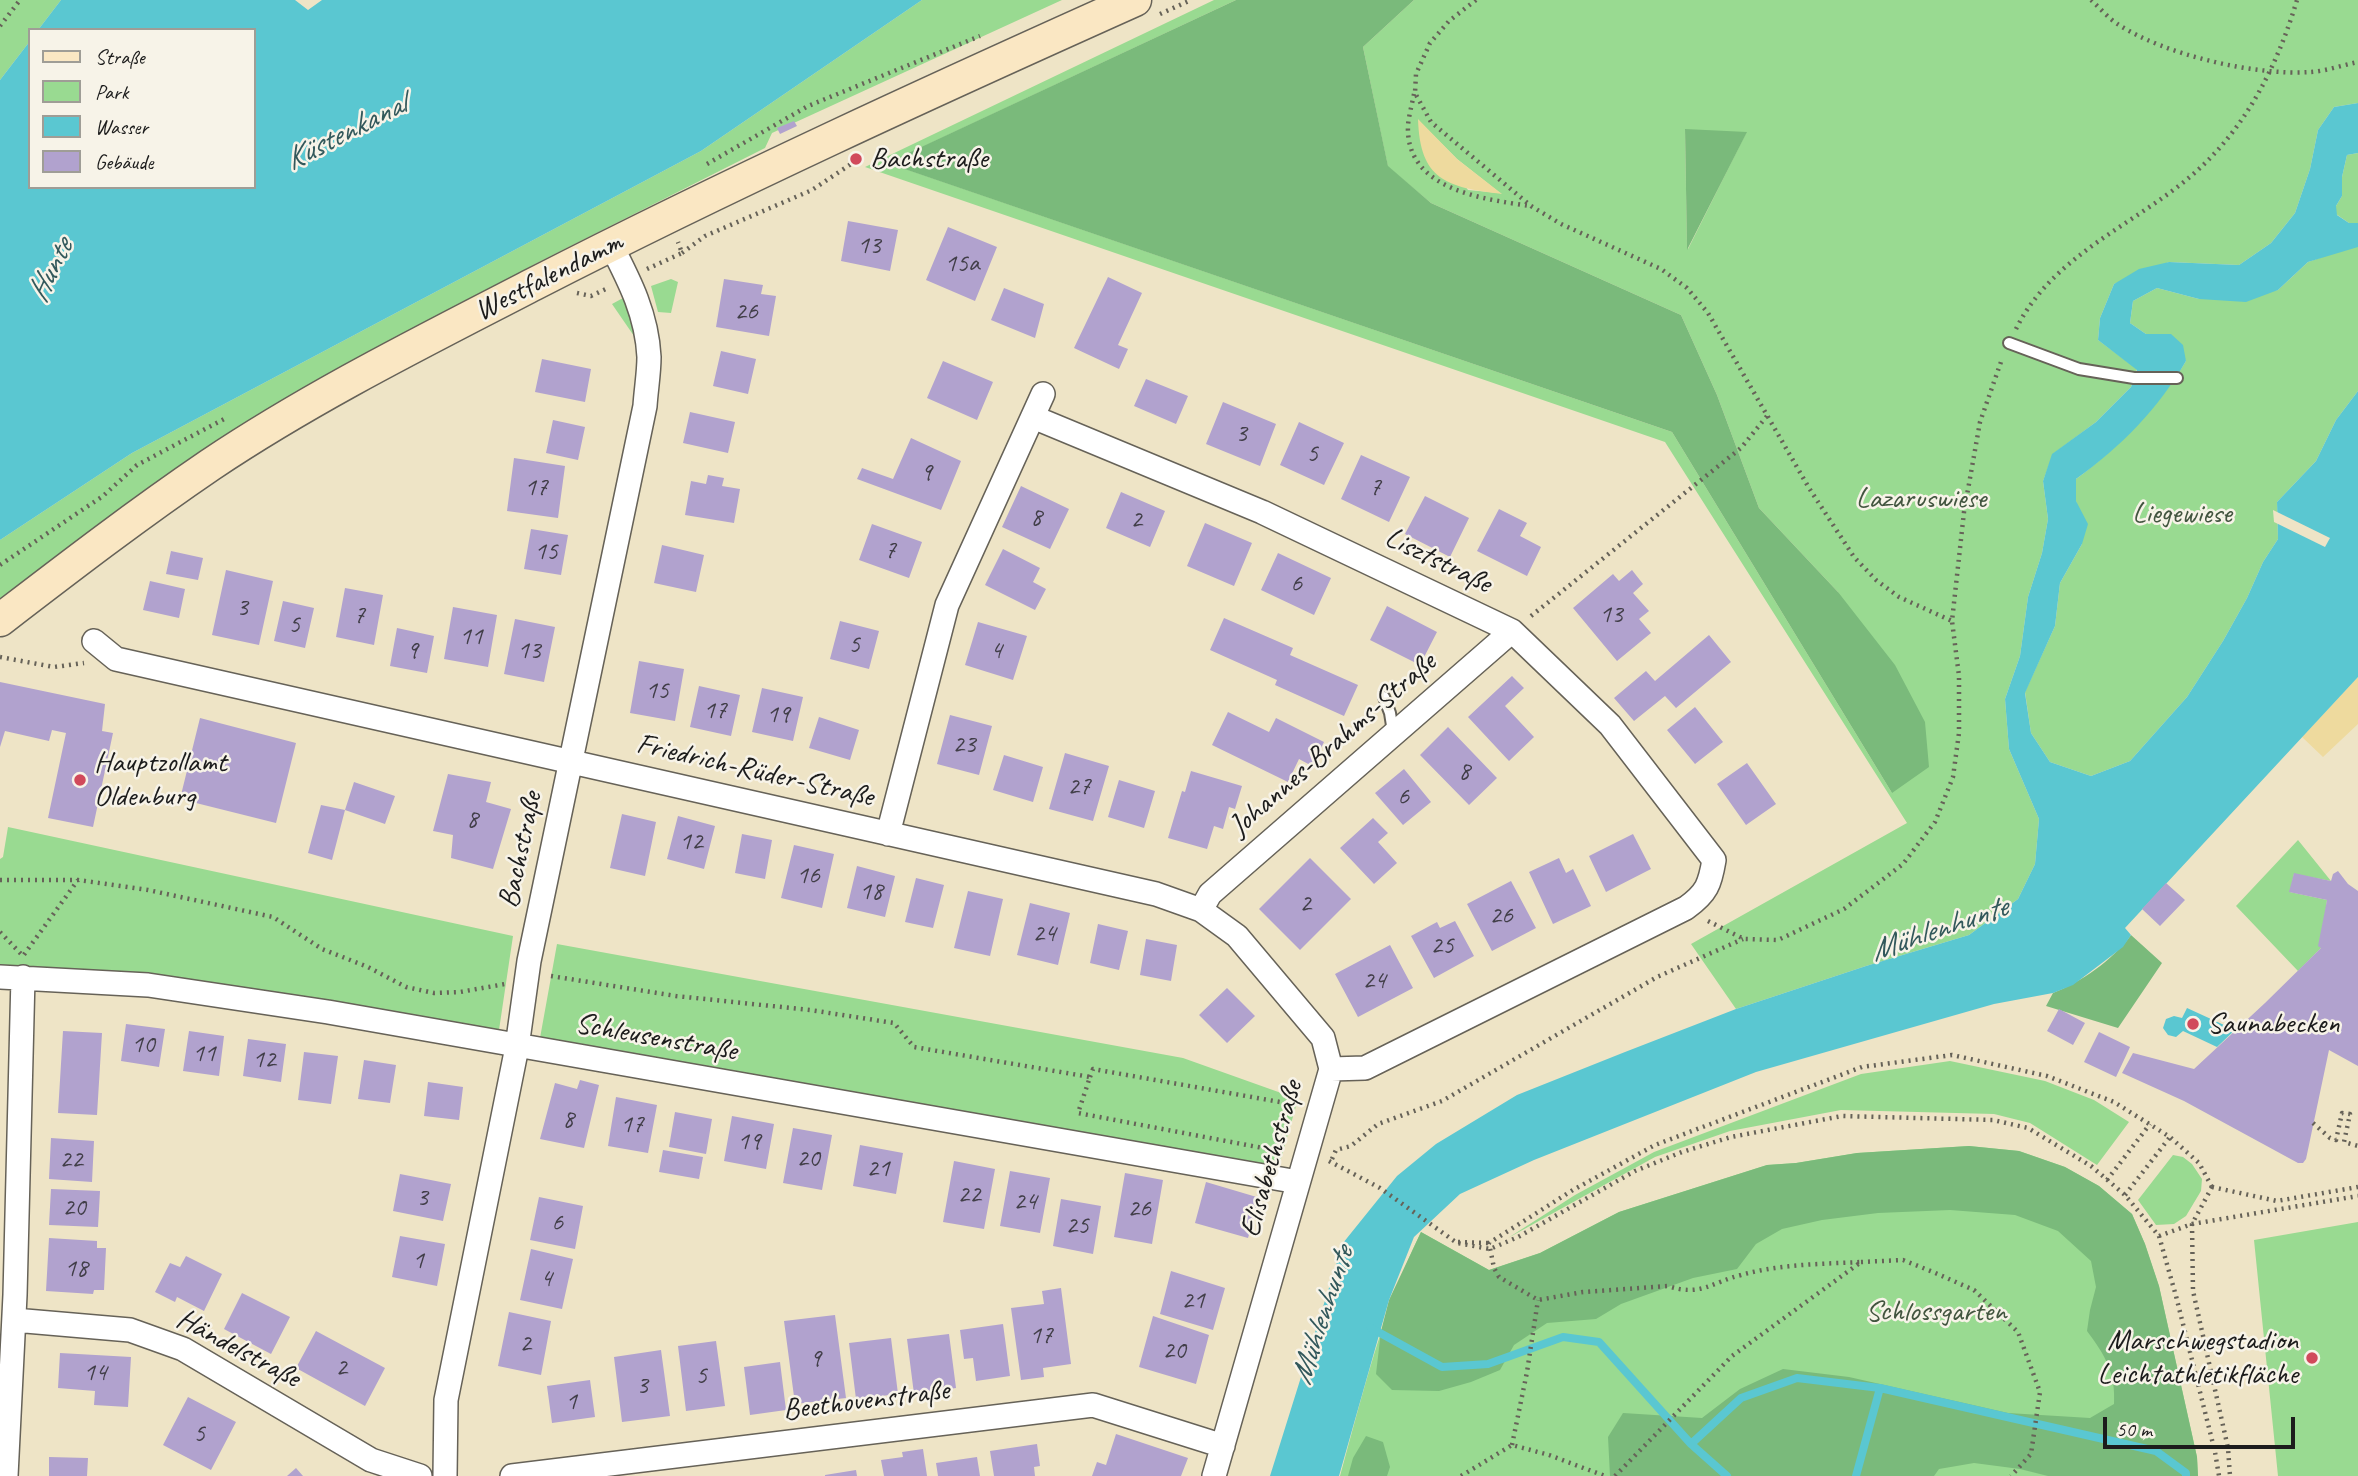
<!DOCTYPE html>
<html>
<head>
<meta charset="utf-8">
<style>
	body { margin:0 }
	#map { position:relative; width:2358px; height:1476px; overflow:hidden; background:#eee4c6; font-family:Caveat,sans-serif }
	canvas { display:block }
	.legend { position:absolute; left:28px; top:28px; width:228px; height:161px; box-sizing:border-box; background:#f7f3e8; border:2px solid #9f9d96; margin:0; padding:9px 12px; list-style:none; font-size:21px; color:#1c1c1c }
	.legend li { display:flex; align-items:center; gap:14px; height:35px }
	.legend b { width:35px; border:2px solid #9f9d96 }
	.scale { position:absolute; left:2103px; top:1417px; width:192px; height:32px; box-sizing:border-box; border:4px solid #1c1c1c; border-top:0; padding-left:9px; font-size:21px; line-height:24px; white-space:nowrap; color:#1c1c1c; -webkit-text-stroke:5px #f7f3e8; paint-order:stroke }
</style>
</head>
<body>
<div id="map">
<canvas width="2358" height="1476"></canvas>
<ul class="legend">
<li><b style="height:9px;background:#fae7c3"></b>Straße</li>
<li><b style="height:19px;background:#99da91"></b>Park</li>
<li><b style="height:19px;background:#5ac7d1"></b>Wasser</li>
<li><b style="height:19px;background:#b1a2ce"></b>Gebäude</li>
</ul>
<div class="scale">50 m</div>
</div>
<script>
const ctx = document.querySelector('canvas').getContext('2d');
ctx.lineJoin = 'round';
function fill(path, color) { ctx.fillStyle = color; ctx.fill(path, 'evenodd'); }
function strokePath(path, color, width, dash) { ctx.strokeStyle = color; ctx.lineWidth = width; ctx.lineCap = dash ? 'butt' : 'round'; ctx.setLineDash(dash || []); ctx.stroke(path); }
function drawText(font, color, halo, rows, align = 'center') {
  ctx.font = font + ' Caveat,sans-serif'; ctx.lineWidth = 5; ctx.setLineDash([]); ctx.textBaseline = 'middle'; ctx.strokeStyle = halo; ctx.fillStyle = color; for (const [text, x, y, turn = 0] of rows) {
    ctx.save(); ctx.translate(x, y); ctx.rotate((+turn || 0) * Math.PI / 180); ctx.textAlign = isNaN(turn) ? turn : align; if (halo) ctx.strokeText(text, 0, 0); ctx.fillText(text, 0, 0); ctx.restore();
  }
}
const green = new Path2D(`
	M0,0H61L38,30H30V41L0,80Z
	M922,0H1062L772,133L765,148L535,264L183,467L0,608V540L132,453L701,151Z
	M1214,0H1236L888,163L1672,432L1892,793L1838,592L1759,508L1717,395L1681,315L1431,203L1388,167L1363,47L1414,0H2358V103L2334,107L2318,130L2310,169L2295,213L2271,243L2239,265L2169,262L2114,284L2100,318L2098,340L2137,369L2131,387L2096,422L2053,454L2043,481L2048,519L2042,553L2028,597L2020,656L2005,699L2009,749L2039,819L2035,864L2018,899L1969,935L1866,966L1736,1009L1691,944L1907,823L1665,442L865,167ZM1418,120L1457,159L1500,193L1468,190ZM1685,130L1746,133L1688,249L1687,248Z
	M2358,153V223H2349L2336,214V206L2342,196V177L2347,155Z
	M2354,246L2358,247V391L2336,420L2316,461L2277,502L2278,539L2263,562L2247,598L2223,641L2187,697L2130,761L2091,776L2050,762L2031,733L2025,692L2055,626L2060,583L2082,544L2076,501V479C2114,452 2163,401 2186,361L2171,335L2146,334L2130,323L2133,301L2157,288L2199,299L2278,290L2308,262Z
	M671,279L678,282L671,313L658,312L651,286Z
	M623,298L632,319L634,336L612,304Z
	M8,827L513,936L499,1030L136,973L0,965V859L3,857Z
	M2298,840L2331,881L2294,874L2290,892L2327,900L2321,948L2298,971L2236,906Z
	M557,944L1183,1058L1298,1099L1278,1169L540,1038Z
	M1950,1061L2045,1081L2094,1100L2129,1122L2097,1165L2030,1123L1994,1114L1841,1110L1730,1131L1655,1157L1508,1238L1575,1195L1654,1152L1861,1074Z
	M1969,1146L2019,1151L2065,1167L2099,1186L2132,1214L2145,1244L2159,1286L2197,1457L2198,1476H1340C1363,1393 1383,1309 1421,1232L1489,1270L1540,1253L1619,1212L1767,1165L1796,1163L1857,1153Z
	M2173,1155L2183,1157L2192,1164L2202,1179L2201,1191L2186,1216L2174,1224L2156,1225L2138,1200Z
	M2358,1222V1476H2278L2254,1240Z`);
const forest = new Path2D(`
	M1236,0H1414L1363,47L1388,166L1431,203L1681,315L1717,395L1759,508L1838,592L1895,665L1925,722L1929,767L1892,793L1672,432L887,163Z
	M1685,129L1747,132L1687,250Z
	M2131,935L2162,963L2118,1028L2046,1006L2053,993C2081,982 2113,960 2131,935Z
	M1969,1146L2019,1151L2065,1167L2099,1186L2132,1214L2145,1244L2159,1286L2197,1457L2198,1476H2048L2020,1469L1974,1463L1939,1469L1934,1476H1610L1608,1437L1623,1413L1702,1418L1740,1389L1783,1369L1849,1377L2008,1413L2090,1418L2114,1404C2116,1373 2105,1355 2087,1331L2090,1310L2096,1287L2091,1261L2058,1231L2015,1215L1950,1210L1878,1213L1822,1220L1782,1229L1756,1244L1737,1269L1693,1278L1621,1304L1596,1319L1547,1323L1514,1345L1500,1370L1471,1382L1439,1391L1392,1390L1376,1374L1381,1331L1389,1300L1421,1232L1489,1270L1540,1253L1619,1212L1767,1165L1796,1163L1857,1153Z
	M1366,1436L1383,1442L1390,1467L1387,1476H1348L1353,1458Z`);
const sand = new Path2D(`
	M1418,119L1457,159L1502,194C1446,187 1420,180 1418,119Z
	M2358,677V724L2323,757L2302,737Z`);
const water = new Path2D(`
	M61,0H295L308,10L322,0H922L701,151L132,453L0,540V80L30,41V187H254V30H38Z
	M2358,103V153L2347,155L2342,177V196L2336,206L2337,215L2349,223H2358V247L2308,262L2278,290L2246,302L2199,299L2157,288L2133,301L2130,323L2146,334H2171L2183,345L2186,361C2158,409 2121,447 2076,479V501L2088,524L2082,544L2060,583L2055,626L2025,693L2031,733L2050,762L2091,776L2130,761L2187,697L2223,641L2247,598L2263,562L2278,539L2277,502L2316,461L2336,420L2358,391V677L2125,928L2131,935L2123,947L2073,985L2053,993L1994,1004L1756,1072L1534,1160L1460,1194L1414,1237L1389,1300L1339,1476H1270L1343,1243L1397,1176L1436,1144L1517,1095L1625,1052L1736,1009L1866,966L1969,935L2018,899L2035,864L2039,819L2009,749L2005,699L2020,656L2028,597L2042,553L2048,519L2043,481L2052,454L2096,422L2131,387L2137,370L2098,340L2100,318L2114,284L2139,269L2169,262L2239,265L2271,243L2295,213L2310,169L2318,130L2334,107Z
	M2187,1008L2235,1030L2217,1047L2183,1031L2176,1037L2168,1035L2163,1028L2166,1019L2174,1016L2182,1018Z`);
const pier = new Path2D(`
	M2273,510L2330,538L2325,547L2274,522Z`);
const stream = new Path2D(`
	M1371,1328L1442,1367L1488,1364L1563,1337L1599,1342L1691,1444L1741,1398L1797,1378L1880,1388L2156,1451L2186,1473V1476
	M1691,1444L1727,1476
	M1856,1476L1880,1388`);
const building = new Path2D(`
	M794,121L797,126L780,134L777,128Z
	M848,221L898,230L890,271L841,261Z
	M948,227L997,247L975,301L926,280Z
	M1108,277L1142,293L1118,345L1128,349L1119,369L1074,348Z
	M724,279L763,285L761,294L776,296L769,336L716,327Z
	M1004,288L1044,304L1035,338L991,320Z
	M721,351L756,359L748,394L713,386Z
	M542,359L591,369L585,402L535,392Z
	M943,361L993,382L977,420L927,398Z
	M1146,379L1188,396L1176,424L1134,406Z
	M1223,402L1276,424L1260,466L1206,444Z
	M690,412L735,422L728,453L683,443Z
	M553,420L585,427L578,460L546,453Z
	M1299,422L1344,443L1324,485L1280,465Z
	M911,438L961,461L941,510L857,479L862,468L893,479Z
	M1361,455L1410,477L1389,522L1341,499Z
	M514,458L565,466L558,518L507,511Z
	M708,475L724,478L722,486L740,489L734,523L685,515L691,481L706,484Z
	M1021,486L1069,509L1050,549L1002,527Z
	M1121,492L1165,511L1150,547L1106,528Z
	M1425,496L1469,518L1450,557L1405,534Z
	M1499,509L1527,523L1520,536L1541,547L1527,576L1477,551Z
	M1205,523L1252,543L1234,586L1187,566Z
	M872,524L922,542L909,578L859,560Z
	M531,529L568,535L561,575L524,569Z
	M662,545L704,555L696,592L654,583Z
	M1003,549L1040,568L1033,582L1046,589L1035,610L985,585Z
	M171,551L203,558L198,580L166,574Z
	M1278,553L1331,578L1314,615L1261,590Z
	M226,570L273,581L259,645L212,635Z
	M1632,570L1643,584L1633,593L1649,611L1639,619L1651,633L1617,661L1573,608L1613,574L1619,581Z
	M150,581L185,589L179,618L143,610Z
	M345,588L383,595L374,645L336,637Z
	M283,601L314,608L305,648L274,641Z
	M1387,606L1437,632L1420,665L1370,640Z
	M453,607L497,615L488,667L444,659Z
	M1224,618L1293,648L1290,655L1358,685L1344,716L1275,685L1277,680L1210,650Z
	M515,619L555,627L544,682L504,674Z
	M840,621L879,631L869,669L830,659Z
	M978,622L1027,636L1013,680L965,665Z
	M397,628L434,636L427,673L390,666Z
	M1709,635L1731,662L1676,708L1665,696L1634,721L1614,698L1646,671L1655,681Z
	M639,661L684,669L675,721L630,713Z
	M1512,676L1524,688L1505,706L1534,737L1509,761L1468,717Z
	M0,682L105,704L102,731L113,733L93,827L48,818L66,733L52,730L49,741L5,731L0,747Z
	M699,686L740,695L731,736L690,727Z
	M762,688L803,697L793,741L752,732Z
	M1695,707L1723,742L1695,764L1667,730Z
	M1228,712L1269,732L1276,718L1324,742L1312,766L1299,759L1288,782L1212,745Z
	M950,715L992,726L979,775L937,764Z
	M819,717L859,730L850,760L809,748Z
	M200,718L296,743L276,823L180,799Z
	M1448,727L1497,778L1469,805L1420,755Z
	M1065,753L1109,766L1093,821L1049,809Z
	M1004,755L1043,767L1033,802L993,790Z
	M1747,763L1776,804L1746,825L1717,784Z
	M1404,769L1431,802L1403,825L1375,793Z
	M1191,771L1242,786L1235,809L1229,807L1223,829L1214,826L1207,849L1168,838L1182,791L1185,792Z
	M448,774L491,782L486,802L511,809L493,869L451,858L453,835L433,831Z
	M1119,780L1155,791L1144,828L1108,817Z
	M354,782L395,796L385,824L345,810Z
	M321,805L345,810L332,860L308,853Z
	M622,814L656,822L645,876L610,868Z
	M678,816L715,826L704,869L667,859Z
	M1373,818L1388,833L1378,842L1397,863L1374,884L1340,848Z
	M742,834L772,840L765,879L735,873Z
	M1633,834L1651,869L1606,892L1589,856Z
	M794,845L834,854L822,908L781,898Z
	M1310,858L1351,899L1300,950L1259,909Z
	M1559,858L1566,873L1573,869L1591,906L1553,924L1529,872Z
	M857,866L895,876L885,917L847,908Z
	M2338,871L2348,884L2358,891V1066L2329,1050L2306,1159L2303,1163H2298L2184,1101L2122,1073L2133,1053L2194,1069L2265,1003L2321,948L2318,946L2327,900L2289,892L2294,873L2331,881L2333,874Z
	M916,878L944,885L933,928L905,922Z
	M1511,881L1536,928L1492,951L1467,904Z
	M2166,883L2185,900L2160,926L2142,909Z
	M968,891L1003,899L990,956L954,948Z
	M1030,903L1070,913L1058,965L1017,955Z
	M1455,921L1474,956L1434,978L1411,936L1437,922L1440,928Z
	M1098,924L1128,931L1119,970L1090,963Z
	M1146,939L1177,945L1171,981L1140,975Z
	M1390,945L1413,988L1358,1017L1335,974Z
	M1227,988L1255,1016L1227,1043L1199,1015Z
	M2059,1009L2085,1023L2073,1045L2047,1031Z
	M126,1024L165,1029L159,1067L121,1061Z
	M63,1031L102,1033L97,1115L58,1113Z
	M189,1031L224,1036L219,1076L183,1071Z
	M2099,1032L2130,1047L2116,1077L2084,1062Z
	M248,1039L286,1044L281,1082L243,1076Z
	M304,1052L338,1056L331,1104L298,1100Z
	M364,1060L396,1065L390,1103L358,1099Z
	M580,1080L599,1085L584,1148L540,1139L555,1083L577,1089Z
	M428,1082L463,1087L459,1120L424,1116Z
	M616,1097L657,1105L648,1153L608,1146Z
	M675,1112L712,1119L706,1154L669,1147Z
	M732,1116L774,1124L766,1169L724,1161Z
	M793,1128L832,1135L822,1190L783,1183Z
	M51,1138L94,1141L92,1182L49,1179Z
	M860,1145L903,1153L896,1194L853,1186Z
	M663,1150L703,1157L699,1179L659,1172Z
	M954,1161L995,1169L984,1229L943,1222Z
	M1010,1171L1050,1178L1040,1233L1000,1226Z
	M1125,1173L1163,1180L1152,1244L1114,1237Z
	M400,1174L451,1184L443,1221L393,1211Z
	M1206,1182L1260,1198L1248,1238L1195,1223Z
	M51,1189L100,1191L98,1227L49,1225Z
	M539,1197L583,1206L575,1249L530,1240Z
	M1061,1199L1101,1206L1093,1254L1053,1246Z
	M400,1236L445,1244L437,1286L392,1277Z
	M49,1238L97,1241V1248H106L104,1290H94L93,1294L46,1291Z
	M531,1249L573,1259L562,1309L520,1300Z
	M186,1256L222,1274L204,1311L177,1297L175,1302L155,1292L170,1263L180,1267Z
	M1171,1271L1225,1288L1213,1330L1160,1314Z
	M1061,1288L1071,1364L1043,1368L1044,1377L1021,1380L1011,1308L1044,1304L1042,1291Z
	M242,1293L290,1317L271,1354L224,1329Z
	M509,1312L551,1321L541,1375L498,1366Z
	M835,1315L846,1398L795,1404L784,1321Z
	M1153,1316L1209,1335L1196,1384L1139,1367Z
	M1003,1324L1010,1376L976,1381L973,1358L964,1359L960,1330Z
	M316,1331L385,1368L365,1406L296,1368Z
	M949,1334L956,1388L914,1394L907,1339Z
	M891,1338L898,1394L856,1399L849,1343Z
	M716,1341L725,1406L686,1411L678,1346Z
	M661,1350L670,1416L622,1422L614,1357Z
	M60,1353L131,1357L128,1407L94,1405L95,1391L58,1388Z
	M780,1362L786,1410L750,1415L744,1367Z
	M590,1380L595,1417L552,1423L547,1386Z
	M188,1397L236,1422L211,1470L163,1445Z
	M1116,1434L1188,1458L1181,1476H1092L1097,1462L1106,1465Z
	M1037,1444L1040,1466L1034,1467L1035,1476H994L990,1451Z
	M923,1449L927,1476H884L881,1460L903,1457L902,1452Z
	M49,1457L88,1458L87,1476H49Z
	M977,1457L980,1476H938L936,1463Z
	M296,1468L303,1476H287Z
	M856,1470L857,1476H825V1475Z`);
const path = new Path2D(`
	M1476,0L1449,21L1430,43L1416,74L1415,93L1431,122L1531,206L1561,224L1661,269L1687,288L1708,313L1809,488L1854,557L1876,580L1899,597L1952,621
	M2091,0C2100,8 2109,19 2119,25C2166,55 2255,76 2311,72C2326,71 2343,65 2358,62
	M1160,14L1191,0
	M0,26L20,0
	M1414,94C1412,104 1409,115 1408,125C1405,190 1483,199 1530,206
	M707,164L808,106L980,36
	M682,253L705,236L812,190L857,160
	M647,269L682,253L678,242
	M577,293L591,296L608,288
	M2016,329C2052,256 2132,226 2191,176C2245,130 2277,67 2297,0
	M0,565L103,496L137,465L226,418
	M1531,616L1741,448L1767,416
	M0,657L54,667L84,663
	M0,880H78L148,890L273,917L322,949L368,967L406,987L434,993L460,992L505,984
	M1708,921L1744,939L1778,940L1844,909L1903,864L1935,822L1953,777L1959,733V676L1952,621L1964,512L1980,422L2002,359
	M0,932L23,956L78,880
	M551,976L676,996L810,1010L894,1023L914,1047L1090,1077L1078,1113L1284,1152
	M1090,1077L1093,1069L1297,1105
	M2313,1123L2330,1138L2336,1140L2342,1113L2350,1114L2344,1142L2358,1146
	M1332,1159L1336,1150L1351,1146L1378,1124L1442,1101L1657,977L1743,939
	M1329,1161L1380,1188L1457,1243L1490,1249L1518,1237L1635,1171L1682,1152L1731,1137L1842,1116L1993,1120L2028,1128L2091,1166L2125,1195L2159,1236L2176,1296L2215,1452L2219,1476
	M2107,1180L2150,1124
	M2212,1187L2192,1224L2193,1291L2228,1448L2230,1476
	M2212,1187L2277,1201L2358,1187
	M2125,1195L2170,1137
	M2159,1236L2192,1224L2358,1196
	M1458,1242L1489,1243
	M1861,1262L1903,1260L1933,1272L1974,1290L2018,1332L2040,1392L2031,1454L2011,1476
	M1512,1445L1527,1372L1538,1300
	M1461,1476L1512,1445L1549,1455L1605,1476
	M1615,1476L1732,1356L1861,1262C1822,1264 1780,1264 1741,1275C1712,1282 1701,1297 1668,1286L1583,1292L1538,1300L1499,1277L1494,1268L1489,1243L1573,1190L1655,1145L1862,1067L1952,1055L2047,1076L2114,1102L2170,1137L2199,1163L2212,1187`);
const lane = new Path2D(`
	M2009,343L2079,369L2134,378H2177
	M1384,697L1390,713L1393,732`);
const street = new Path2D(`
	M1033,417L1262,512L1512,631L1610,725L1714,860C1710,884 1707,893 1686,908L1365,1068L1331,1069L1214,1476
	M94,641L116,659L1156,894L1201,910L1237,936L1323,1038L1331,1069
	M888,834L947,605L1043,394
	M1201,910L1210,894L1512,631
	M0,977L148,985L328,1012L1298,1182
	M14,1320L130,1330L183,1349L371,1460L420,1476
	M6,1476L15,1295L23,977
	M445,1476L446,1400L517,1047L529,961L645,406C646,390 649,373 649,357C647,315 630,282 611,245
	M512,1476L1093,1405L1223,1446`);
const secondary = new Path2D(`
	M0,620C69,567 138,514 210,465C313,396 424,341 534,284C731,183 932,91 1135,0`);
const markers = [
	[856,159,7,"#d1495b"],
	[80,780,7,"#d1495b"],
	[2193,1024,7,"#d1495b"],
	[2312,1358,7,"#d1495b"]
];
const numberNames = [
	["13",869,246],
	["15a",962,264],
	["26",746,312],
	["3",1241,434],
	["5",1312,454],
	["9",926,473],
	["17",536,488],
	["7",1375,488],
	["8",1036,518],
	["2",1136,520],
	["7",890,551],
	["15",546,552],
	["6",1296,584],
	["3",242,608],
	["13",1611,615],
	["7",359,616],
	["5",294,625],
	["11",471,637],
	["5",854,645],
	["9",412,651],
	["13",529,651],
	["4",996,651],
	["15",657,691],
	["17",715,711],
	["19",778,715],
	["23",964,745],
	["8",1464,772],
	["27",1079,787],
	["6",1403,797],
	["8",472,820],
	["12",691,842],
	["16",808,876],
	["18",871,892],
	["2",1305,904],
	["26",1501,916],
	["24",1044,934],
	["25",1442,946],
	["24",1374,981],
	["10",143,1045],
	["11",204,1054],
	["12",264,1060],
	["8",568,1120],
	["17",632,1125],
	["19",749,1142],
	["20",808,1159],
	["22",71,1160],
	["21",878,1169],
	["22",969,1195],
	["3",422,1198],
	["24",1025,1202],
	["20",74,1208],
	["26",1139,1209],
	["6",557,1223],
	["25",1077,1226],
	["1",418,1261],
	["18",76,1269],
	["4",546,1279],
	["21",1193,1301],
	["17",1041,1336],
	["2",525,1344],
	["20",1174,1351],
	["9",815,1359],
	["2",341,1368],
	["14",95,1373],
	["5",701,1376],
	["3",642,1386],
	["1",571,1402],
	["5",199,1434]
];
const poiNames = [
	["Bachstraße",870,159],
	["Hauptzollamt",94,763],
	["Oldenburg",94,797],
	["Saunabecken",2207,1024],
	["Marschwegstadion",2298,1341,"right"],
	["Leichtathletikfläche",2298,1375,"right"]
];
const streetNames = [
	["Westfalendamm",549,277,-27],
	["Lisztstraße",1438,561,26],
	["Johannes-Brahms-Straße",1333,745,-41],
	["Friedrich-Rüder-Straße",755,771,13],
	["Bachstraße",521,850,-78],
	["Schleusenstraße",656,1038,10],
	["Elisabethstraße",1272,1159,-74],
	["Händelstraße",238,1349,28],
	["Beethovenstraße",866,1401,-7]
];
const parkNames = [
	["Lazaruswiese",1921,499],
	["Liegewiese",2182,514],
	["Schlossgarten",1936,1312]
];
const waterNames = [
	["Küstenkanal",346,133,-27],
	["Hunte",51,271,-64],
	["Mühlenhunte",1939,930,-19],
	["Mühlenhunte",1323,1316,-72]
];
fill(green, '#99da91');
fill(forest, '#7aba7b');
fill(sand, '#eeda9e');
fill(water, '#5ac7d1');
fill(pier, '#eee4c6');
strokePath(stream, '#5ac7d1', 8);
fill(building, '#b1a2ce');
strokePath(lane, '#666258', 14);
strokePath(street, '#666258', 26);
strokePath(secondary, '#666258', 35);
strokePath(path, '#666258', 4.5, [2, 5]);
strokePath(lane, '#fff', 10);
strokePath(street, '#fff', 23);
strokePath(secondary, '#fae7c3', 32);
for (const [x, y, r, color] of markers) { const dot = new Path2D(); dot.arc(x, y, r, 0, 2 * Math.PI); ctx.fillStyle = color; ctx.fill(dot); strokePath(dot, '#f7f3e8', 2.5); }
drawText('26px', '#413e48', null, numberNames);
drawText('30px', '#1c1c1c', '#f7f3e8', poiNames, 'left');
drawText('30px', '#1c1c1c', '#f7f3e8', streetNames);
drawText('30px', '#42553f', '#f7f3e8', parkNames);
drawText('italic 32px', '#32585b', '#f7f3e8', waterNames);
</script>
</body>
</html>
